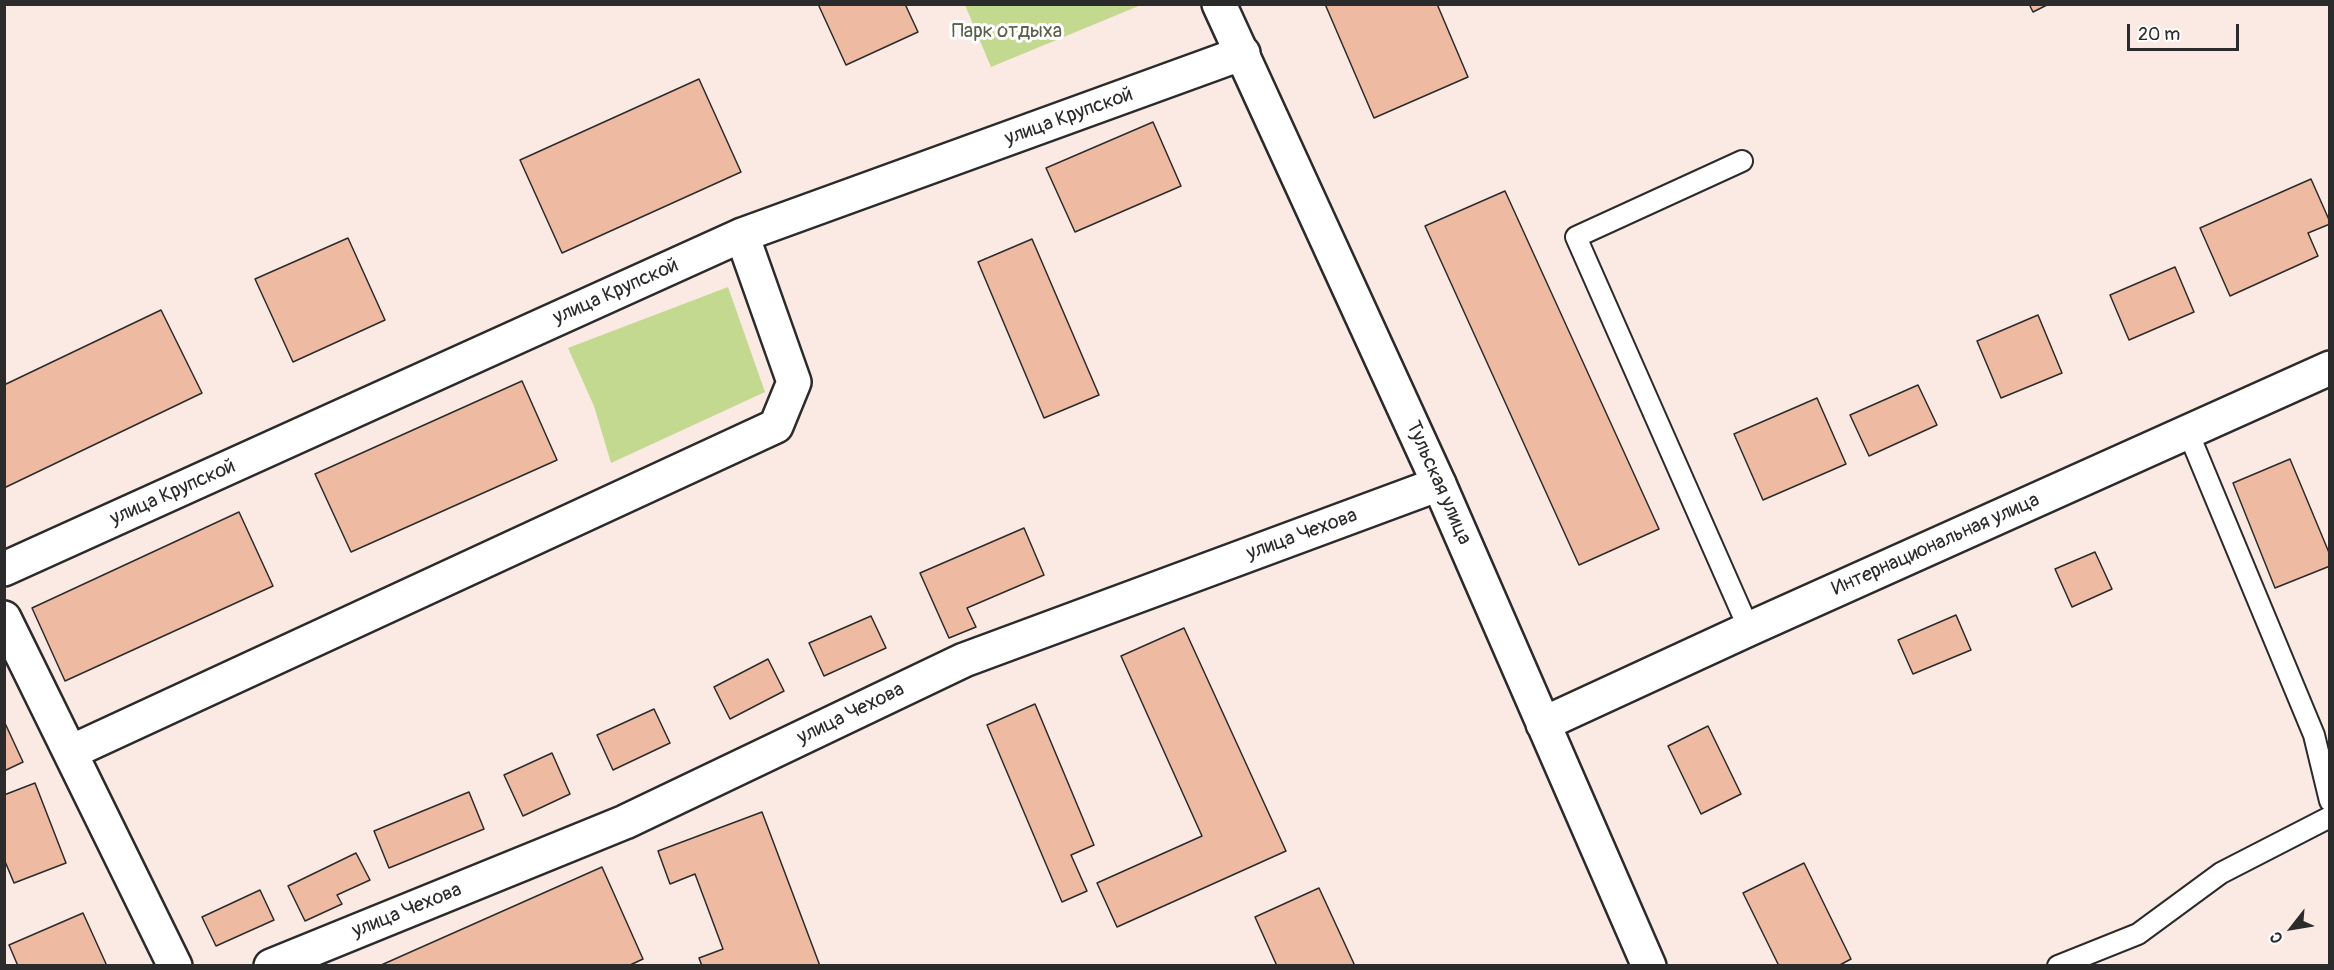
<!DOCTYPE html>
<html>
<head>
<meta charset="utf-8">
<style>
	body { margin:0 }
	#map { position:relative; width:2334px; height:970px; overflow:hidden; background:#faeae3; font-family:Pangolin,sans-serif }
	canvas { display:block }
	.frame { position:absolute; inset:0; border:6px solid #2b2b2b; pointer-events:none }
	.north { position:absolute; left:2262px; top:898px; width:60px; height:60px; -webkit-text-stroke:4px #fff; paint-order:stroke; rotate:239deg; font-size:16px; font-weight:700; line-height:24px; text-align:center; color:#2b2b2b }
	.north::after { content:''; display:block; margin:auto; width:21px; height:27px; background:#2b2b2b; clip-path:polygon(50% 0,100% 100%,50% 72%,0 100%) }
	.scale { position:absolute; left:2127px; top:24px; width:112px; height:27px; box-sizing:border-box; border:3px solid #2b2b2b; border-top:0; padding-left:8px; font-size:18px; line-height:21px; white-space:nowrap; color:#2b2b2b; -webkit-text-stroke:4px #fff; paint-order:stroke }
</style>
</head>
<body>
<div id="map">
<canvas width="2334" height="970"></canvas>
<div class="frame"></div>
<div class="north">С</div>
<div class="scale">20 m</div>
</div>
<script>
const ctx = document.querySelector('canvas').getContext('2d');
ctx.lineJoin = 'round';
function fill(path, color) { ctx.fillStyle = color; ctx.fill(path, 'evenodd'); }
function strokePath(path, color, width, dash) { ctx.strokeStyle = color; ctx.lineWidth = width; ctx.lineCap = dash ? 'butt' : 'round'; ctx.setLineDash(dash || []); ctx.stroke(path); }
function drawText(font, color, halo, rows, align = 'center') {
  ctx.font = font + ' Pangolin,sans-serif'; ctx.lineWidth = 6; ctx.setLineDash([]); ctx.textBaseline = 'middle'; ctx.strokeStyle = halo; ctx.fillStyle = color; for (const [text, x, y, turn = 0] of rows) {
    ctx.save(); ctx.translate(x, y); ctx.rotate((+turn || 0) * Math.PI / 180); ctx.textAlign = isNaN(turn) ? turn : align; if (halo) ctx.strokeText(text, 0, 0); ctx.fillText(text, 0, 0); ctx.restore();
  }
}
const green = new Path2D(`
	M965,5H1141L991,67Z
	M728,287L765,392L611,463L594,406L568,348Z`);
const building = new Path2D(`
	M818,4H905L918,32L846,65Z
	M1325,4H1437L1468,77L1374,118Z
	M2029,4H2049L2033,12Z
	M699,79L741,172L562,253L520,160Z
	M1153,122L1181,186L1075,232L1046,168Z
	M2311,179L2330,222V224L2308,233L2318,256L2230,296L2200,228Z
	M1505,191L1659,529L1579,565L1425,226Z
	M348,238L385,320L293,362L255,279Z
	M1032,239L1099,395L1044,418L978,262Z
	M2175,267L2194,312L2129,340L2110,295Z
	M161,310L202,393L4,488V385Z
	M2038,315L2062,373L2001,398L1977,341Z
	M522,381L557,460L351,552L315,474Z
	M1918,385L1937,425L1869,456L1850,415Z
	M1817,398L1846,464L1763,500L1734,434Z
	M2290,459L2330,555V566L2275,588L2233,483Z
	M239,512L273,586L65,681L32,608Z
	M1024,528L1044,575L967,608L976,627L949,638L920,573Z
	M2095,552L2112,589L2072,607L2055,569Z
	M1956,615L1971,650L1913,674L1898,640Z
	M871,616L886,648L824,676L809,643Z
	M1184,628L1286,851L1117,927L1097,883L1202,836L1121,656Z
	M768,659L784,691L730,719L714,687Z
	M1035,704L1094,845L1071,855L1087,891L1062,902L987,725Z
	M654,709L670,743L613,770L597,735Z
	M4,721L23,762L4,771Z
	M1708,726L1741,794L1701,814L1668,746Z
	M552,753L570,794L523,816L504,775Z
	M35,783L66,863L14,883L4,859V795Z
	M469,792L484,829L389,868L374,831Z
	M762,812L820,966H702L699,958L723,949L695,874L670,884L658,851Z
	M356,853L370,880L337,895L342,904L305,921L288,886Z
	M1804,863L1851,959L1838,966H1779L1743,893Z
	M602,867L643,959L628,966H379Z
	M1319,888L1355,966H1277L1255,917Z
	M260,890L274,920L216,946L202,917Z
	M83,913L107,966H18L9,945Z`);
const lane = new Path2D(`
	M1742,161L1576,237L1749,629
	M2188,432L2314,735L2330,801
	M2058,966L2138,934L2221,873L2330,817`);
const street = new Path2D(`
	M4,569L742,235L1243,53
	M4,618L175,966
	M71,752L776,426L794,382L742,235
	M271,966L625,822L964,660L1439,484`);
const secondary = new Path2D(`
	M1219,4L1439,484L1649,966
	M1543,724L1749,629L2330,368`);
const parkNames = [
	["Парк отдыха",1007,32]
];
const streetNames = [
	["улица Крупской",1069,117,-20],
	["улица Крупской",616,292,-24],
	["Тульская улица",1438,483,66],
	["улица Крупской",173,493,-24],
	["улица Чехова",1302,535,-20],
	["Интернациональная улица",1936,545,-24],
	["улица Чехова",851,714,-26],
	["улица Чехова",407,911,-22]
];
fill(green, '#c3d98f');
fill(building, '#efbaa2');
strokePath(building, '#2b2b2b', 1.5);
strokePath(lane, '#2b2b2b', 24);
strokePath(street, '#2b2b2b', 38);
strokePath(secondary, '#2b2b2b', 38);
strokePath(lane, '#fff', 20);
strokePath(street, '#fff', 33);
strokePath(secondary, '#fff', 33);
drawText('20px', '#595f49', '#fff', parkNames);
drawText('20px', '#2b2b2b', '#fff', streetNames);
</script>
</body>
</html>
